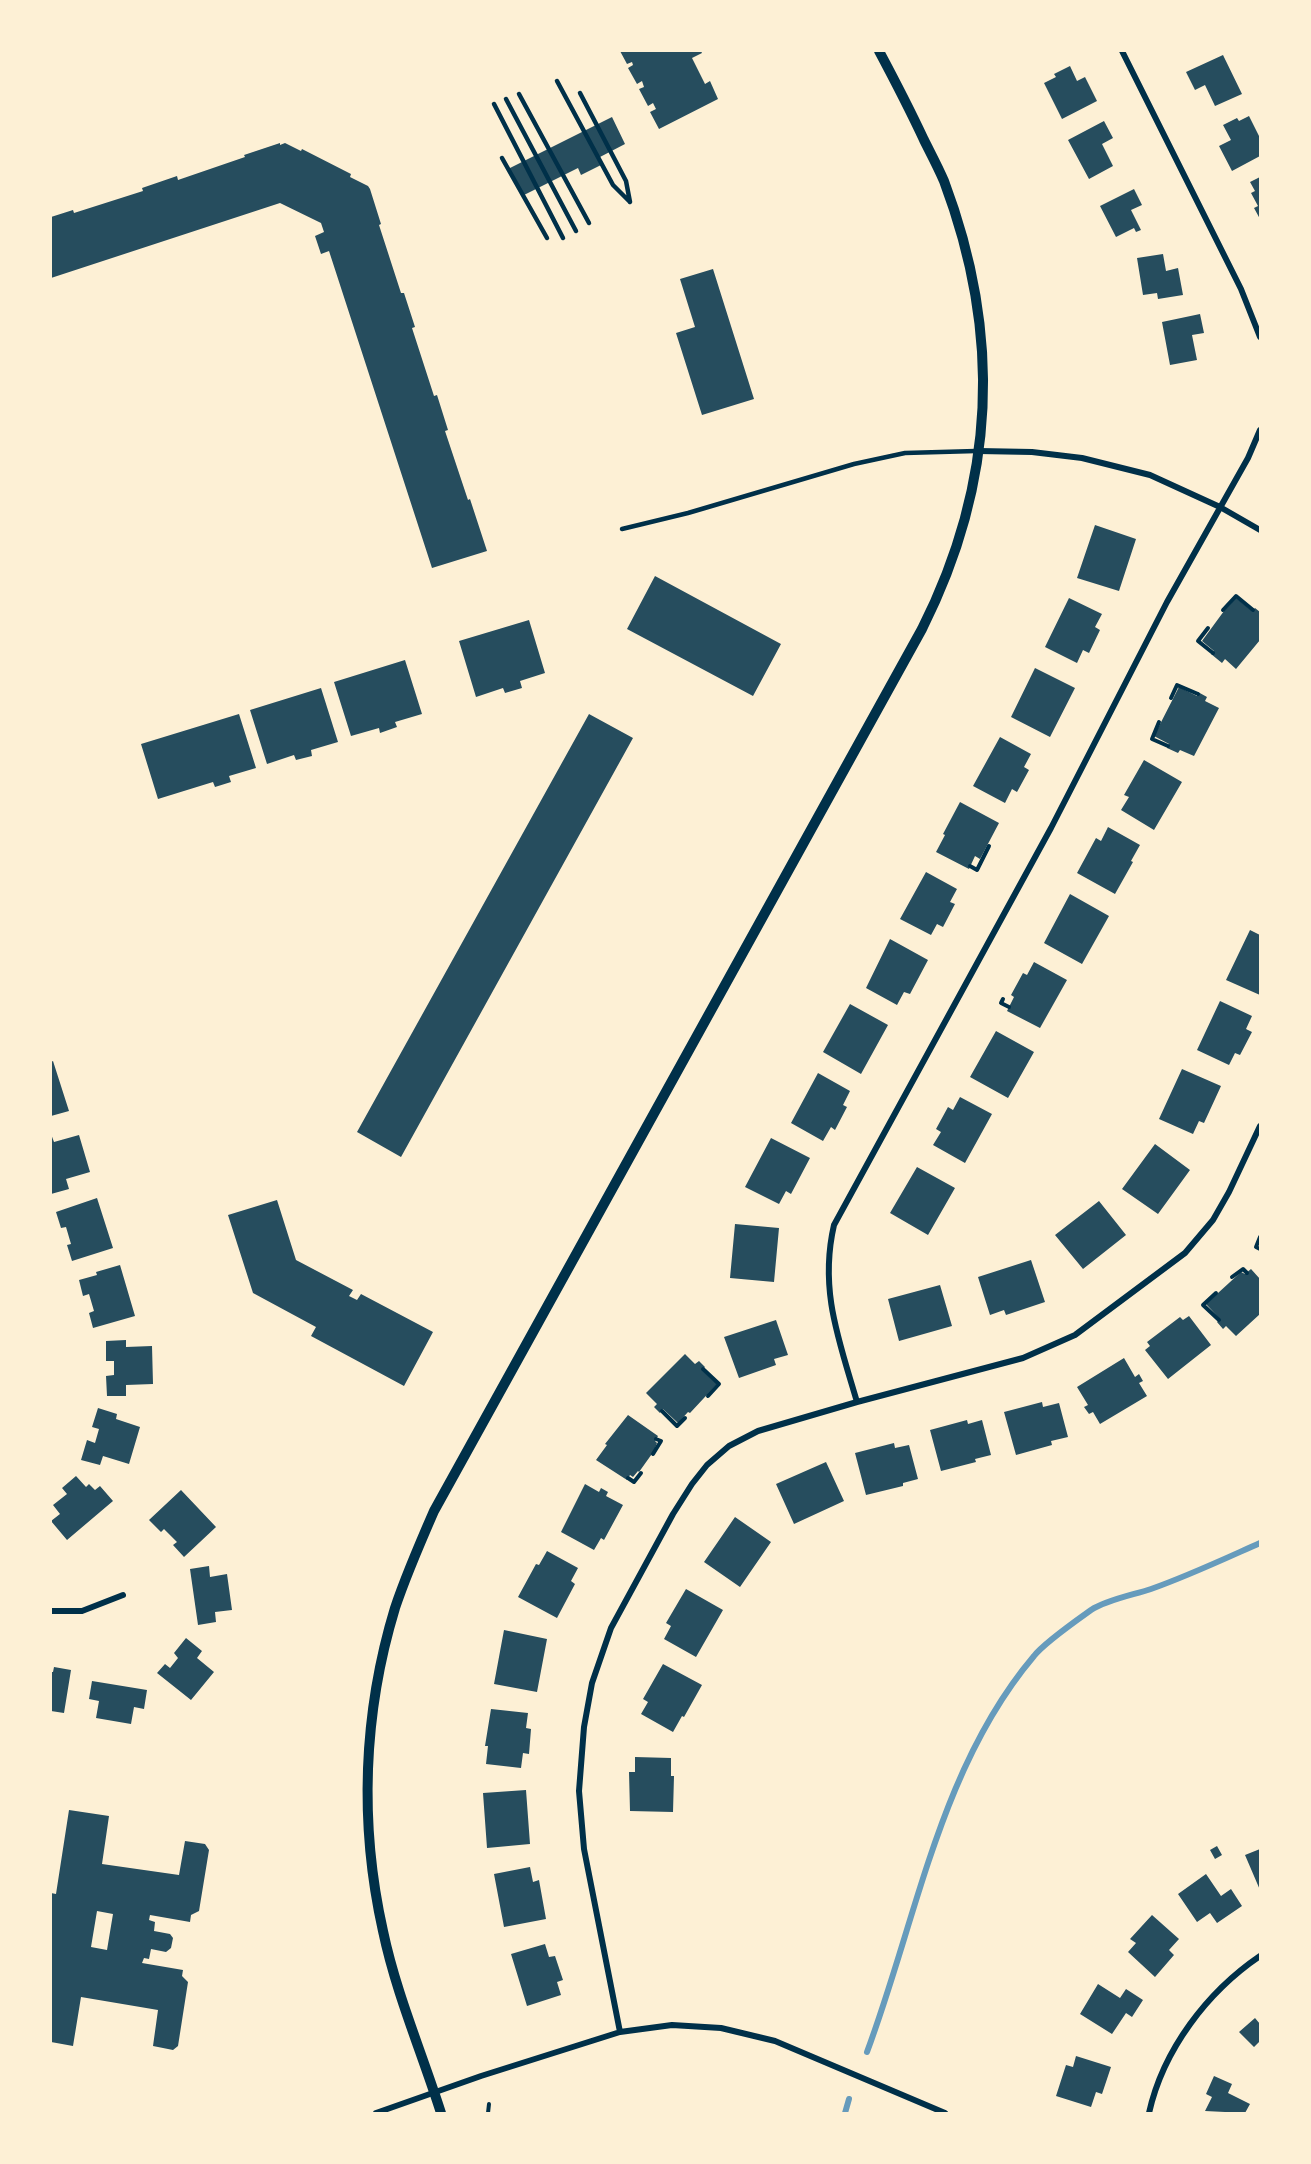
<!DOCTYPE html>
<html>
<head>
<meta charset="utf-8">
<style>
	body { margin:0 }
	#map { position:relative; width:1311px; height:2164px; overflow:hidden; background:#fdf0d5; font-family:"Golos Text",sans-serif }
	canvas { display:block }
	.frame { position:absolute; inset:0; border:52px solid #fdf0d5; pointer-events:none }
</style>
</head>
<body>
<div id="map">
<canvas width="1311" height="2164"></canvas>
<div class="frame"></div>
</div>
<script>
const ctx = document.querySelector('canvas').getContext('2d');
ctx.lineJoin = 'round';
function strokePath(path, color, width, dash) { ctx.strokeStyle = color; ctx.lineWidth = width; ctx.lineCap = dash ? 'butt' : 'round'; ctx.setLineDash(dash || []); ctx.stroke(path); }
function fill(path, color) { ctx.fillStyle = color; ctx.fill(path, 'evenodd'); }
const stream = new Path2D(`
	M867,2052C917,1918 940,1767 1034,1656C1044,1643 1077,1620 1091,1610C1106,1600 1133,1595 1151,1589C1188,1576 1224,1559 1260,1543
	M845,2113L849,2099`);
const building = new Path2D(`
	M620,51H701L702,53L692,58L705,84L710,81L718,99L659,129L650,112L656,109L653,103L648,106L639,89L644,87L642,81L637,84L628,68L633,65L632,62L627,64Z
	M1223,55L1242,94L1215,106L1205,85L1195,90L1186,72Z
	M1070,66L1077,81L1085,77L1097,101L1062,119L1044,83L1056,77L1054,74Z
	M1249,116L1260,138V156L1232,171L1219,146L1231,140L1223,125L1237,118L1239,121Z
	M612,117L625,144L600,157L603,164L581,175L578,168L522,196L508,169Z
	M1104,121L1113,138L1102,144L1113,166L1089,179L1068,140Z
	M280,143V145L285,143L301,151L302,149L351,174L350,177L368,186L370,189L381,224L379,225L401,293H404L415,327L412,328L434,396L437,395L448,430L445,431L468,500L470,499L487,551L432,568L329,251L321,254L315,236L324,232L321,223L280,203L51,278V217L73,210L74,213L143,191L142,188L177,176L178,180L245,157L244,155Z
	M1260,177V219L1254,208L1258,206L1251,193L1255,191L1250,182Z
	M1134,189L1142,205L1131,210L1141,230L1136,232L1134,228L1116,237L1100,206Z
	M1163,254L1166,271L1178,268L1183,295L1158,299L1157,293L1143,295L1137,258Z
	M713,269L754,399L702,415L676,333L695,327L680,279Z
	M1200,314L1204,333L1192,335L1197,360L1170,365L1162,322Z
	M1095,525L1136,539L1119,591L1077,578Z
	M655,576L781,644L753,696L627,629Z
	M1069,598L1102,614L1095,627L1100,630L1089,653L1083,650L1077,663L1045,647Z
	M1236,598L1252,611L1255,608L1260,612V640L1236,669L1225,659L1222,663L1211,654L1214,651L1202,641L1224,611Z
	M529,620L545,673L520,681L522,688L505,693L503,688L476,697L459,641Z
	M405,660L422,714L395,722L397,727L380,733L379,728L351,736L334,682Z
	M1035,668L1075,688L1050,737L1011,717Z
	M1179,687L1197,696L1198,692L1207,697L1205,701L1219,708L1194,756L1180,750L1178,753L1167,748L1169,744L1154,736Z
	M321,688L338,742L311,750L312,756L296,760L294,755L267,764L250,710Z
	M239,714L256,768L229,776L231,782L215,787L213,782L158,799L141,744Z
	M589,714L633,738L401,1157L357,1132Z
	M1000,737L1031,754L1024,767L1029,770L1017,792L1012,789L1005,803L973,786Z
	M1144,760L1182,782L1154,830L1121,810L1129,797L1124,795Z
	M960,802L999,823L980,859L975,856L969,869L936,852L945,835L943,834Z
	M1108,827L1140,845L1131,861L1133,862L1115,894L1077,873L1096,838L1101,841Z
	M926,872L957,889L950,902L955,904L943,927L937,924L931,935L900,919Z
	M1070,894L1109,916L1082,964L1044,943Z
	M1250,930L1260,935V995L1226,980Z
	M890,939L928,960L910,994L904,992L897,1005L866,988Z
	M1034,962L1067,980L1040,1028L1007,1011L1014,997L1011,995L1023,973L1027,975Z
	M1220,1001L1252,1016L1246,1029L1252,1032L1240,1055L1235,1053L1229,1065L1197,1050Z
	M850,1004L888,1025L861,1074L823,1052Z
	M996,1031L1034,1052L1008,1098L970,1077Z
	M53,1061L69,1111L51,1116V1062Z
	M1182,1069L1221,1086L1204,1123L1199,1121L1193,1134L1159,1119Z
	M818,1073L850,1091L843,1105L847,1107L835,1130L831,1127L823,1141L791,1123Z
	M960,1097L992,1114L965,1163L933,1145L941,1132L936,1129L948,1107L953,1110Z
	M51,1134L54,1142L79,1135L90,1172L66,1179L69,1189L51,1194Z
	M771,1138L810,1158L791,1194L786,1191L779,1204L745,1187Z
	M1155,1144L1190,1170L1158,1214L1122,1189Z
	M917,1167L955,1188L928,1235L890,1213Z
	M97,1198L113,1248L72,1261L67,1245L71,1244L66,1227L61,1228L56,1212Z
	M277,1200L296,1260L353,1290L349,1296L357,1300L361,1294L433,1332L404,1386L311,1336L316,1327L253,1293L228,1215Z
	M1099,1201L1126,1235L1083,1269L1055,1235Z
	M735,1224L779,1228L774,1282L730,1278Z
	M1031,1260L1045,1302L1006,1315L1004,1310L990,1315L978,1277Z
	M120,1265L135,1316L93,1328L89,1313L94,1311L89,1294L83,1296L79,1280L97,1275L96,1272Z
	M1251,1269L1260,1279V1314L1236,1336L1226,1326L1223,1329L1217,1322L1220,1319L1206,1304L1241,1272L1245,1274Z
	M940,1285L952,1326L899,1341L888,1299Z
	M1189,1316L1211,1345L1168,1379L1145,1350L1150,1346L1147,1342L1180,1317L1183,1320Z
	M776,1320L788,1355L774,1359L776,1365L739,1378L724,1337Z
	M126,1340V1347L152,1346L153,1384L126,1385V1396H107L106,1376L114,1375V1361H106V1341Z
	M685,1354L695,1364L699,1361L705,1367L702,1370L717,1384L690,1413L688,1412L678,1423L663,1409L660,1413L654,1407L657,1404L646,1393Z
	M1124,1358L1135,1377L1139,1374L1143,1381L1139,1383L1147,1396L1100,1424L1093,1412L1089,1414L1084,1407L1088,1405L1077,1387Z
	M1042,1402L1043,1407L1059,1403L1068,1437L1051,1441L1052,1445L1016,1455L1004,1412Z
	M98,1408L117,1414L116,1419L140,1427L129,1464L103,1456L100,1465L81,1460L87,1440L95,1443L99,1429L92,1427Z
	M628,1415L658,1436L655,1441L657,1443L654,1451L639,1472L638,1471L633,1477L630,1475L627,1480L596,1460L607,1445L605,1444Z
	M967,1420L968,1424L982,1420L991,1455L975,1459L976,1462L941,1471L930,1430Z
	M894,1443L895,1448L909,1445L918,1479L903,1483V1486L866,1495L855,1453Z
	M826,1462L844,1501L794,1524L776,1484Z
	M76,1476L86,1487L89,1484L95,1490L100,1486L113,1501L67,1540L51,1521L60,1514L53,1505L67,1494L62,1488Z
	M585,1484L599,1492L601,1488L608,1492L606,1496L623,1505L604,1540L601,1538L594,1550L561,1532Z
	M181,1490L216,1527L184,1557L173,1545L177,1542L164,1529L161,1532L149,1520Z
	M735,1517L771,1542L740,1587L704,1562Z
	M547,1551L578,1568L571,1581L575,1584L557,1618L518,1597L536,1564L539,1565Z
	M209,1566L210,1577L227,1574L232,1610L215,1612L216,1622L198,1625L190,1569Z
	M686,1589L723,1610L696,1657L664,1639L671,1626L666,1623Z
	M504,1630L547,1639L537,1692L494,1684Z
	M186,1638L202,1651L197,1658L214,1672L191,1700L157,1673L165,1664L170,1668L178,1658L174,1653Z
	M663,1664L702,1685L684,1717L682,1716L673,1732L641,1714L648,1702L643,1699Z
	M54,1667L71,1670L64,1713L51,1711V1672H53Z
	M92,1681L147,1690L144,1709L134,1707L131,1724L96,1718L99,1701L89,1699Z
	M491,1709L528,1713L526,1728L531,1729L529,1754L523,1753L521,1768L486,1764L488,1746H485Z
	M635,1757L671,1758V1776H674L673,1812L630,1811L629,1772H635Z
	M526,1790L530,1844L487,1848L483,1793Z
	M69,1810L109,1816L102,1864L179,1875L185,1841L205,1844L209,1850L199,1911L191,1915L190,1922L150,1915L149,1920L155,1922L154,1931L170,1934L173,1938L171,1948L166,1952L151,1949L149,1959L144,1958L142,1963L183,1970L182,1976L188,1982L178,2046L173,2050L153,2046L158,2010L81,1997L73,2046L51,2042V1893L56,1894ZM97,1911L113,1914L107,1950L91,1947Z
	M1217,1846L1222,1855L1215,1859L1210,1850Z
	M1260,1849V1890L1245,1855Z
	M530,1867L533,1882L539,1880L546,1919L504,1927L494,1874Z
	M1206,1874L1221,1896L1231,1889L1242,1906L1217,1923L1210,1913L1197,1922L1178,1894Z
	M1152,1915L1179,1939L1169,1950L1174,1955L1155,1977L1128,1952L1136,1943L1130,1939Z
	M545,1944L549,1957L555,1956L563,1980L557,1982L561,1995L527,2006L511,1954Z
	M1098,1984L1120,1998L1126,1989L1143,2000L1132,2017L1126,2013L1112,2034L1080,2014Z
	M1255,2018L1260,2024V2041L1254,2047L1239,2032Z
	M1076,2056L1111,2067L1102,2094L1096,2092L1091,2107L1056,2096L1066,2065L1073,2067Z
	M1214,2076L1232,2084L1228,2093L1250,2104L1245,2113L1205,2111L1212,2097L1206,2094Z`);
const path = new Path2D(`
	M1223,610L1236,596L1253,610
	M1208,628L1198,641L1213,653
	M1171,698L1177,685L1198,694
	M1159,722L1152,739L1168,746
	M970,866L977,870L989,846
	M1003,999L1001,1003L1009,1007
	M1260,1237L1256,1247L1260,1249
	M1232,1277L1243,1269L1247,1273
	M1216,1293L1203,1305L1219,1320
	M703,1369L719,1384L708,1396
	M662,1411L677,1426L685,1418
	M653,1454L661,1441L656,1439
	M628,1478L634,1482L641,1473
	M488,2113L489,2104`);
const service = new Path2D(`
	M557,81L613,185L630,202
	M580,93L626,181L630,202
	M519,94L589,223
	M506,99L576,231
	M494,104L563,238
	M502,158L547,238
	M622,529L688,513L854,464L905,453L976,451`);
const minor = new Path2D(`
	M1122,51L1241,289L1260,337
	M979,451L1032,452L1082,458L1150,475L1220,507L1260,530
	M857,1402C839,1340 819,1290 834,1225L1051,828L1167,602L1248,458L1260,430
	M51,1611H82L123,1595
	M620,2032L584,1849L579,1791L584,1727L592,1683L611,1628L673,1514L692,1484L707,1465L729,1446L758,1431L857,1402L1023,1358L1075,1335L1185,1253L1213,1220L1229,1192L1260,1126
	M376,2113L481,2076L620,2032L672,2025L721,2028L775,2041L945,2113
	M1149,2113C1163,2050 1207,1992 1260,1956`);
const tertiary = new Path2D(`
	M441,2113C422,2053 396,1993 383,1931C359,1824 363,1713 395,1608C406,1575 420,1543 434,1511L922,629C996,482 1002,335 944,181C938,167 931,154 924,140C910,110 895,81 879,51`);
strokePath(stream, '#669bbc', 6);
fill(building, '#264d5e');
strokePath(path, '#003049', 4);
strokePath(service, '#003049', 4.5);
strokePath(minor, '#003049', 6);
strokePath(tertiary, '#003049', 10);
</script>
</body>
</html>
